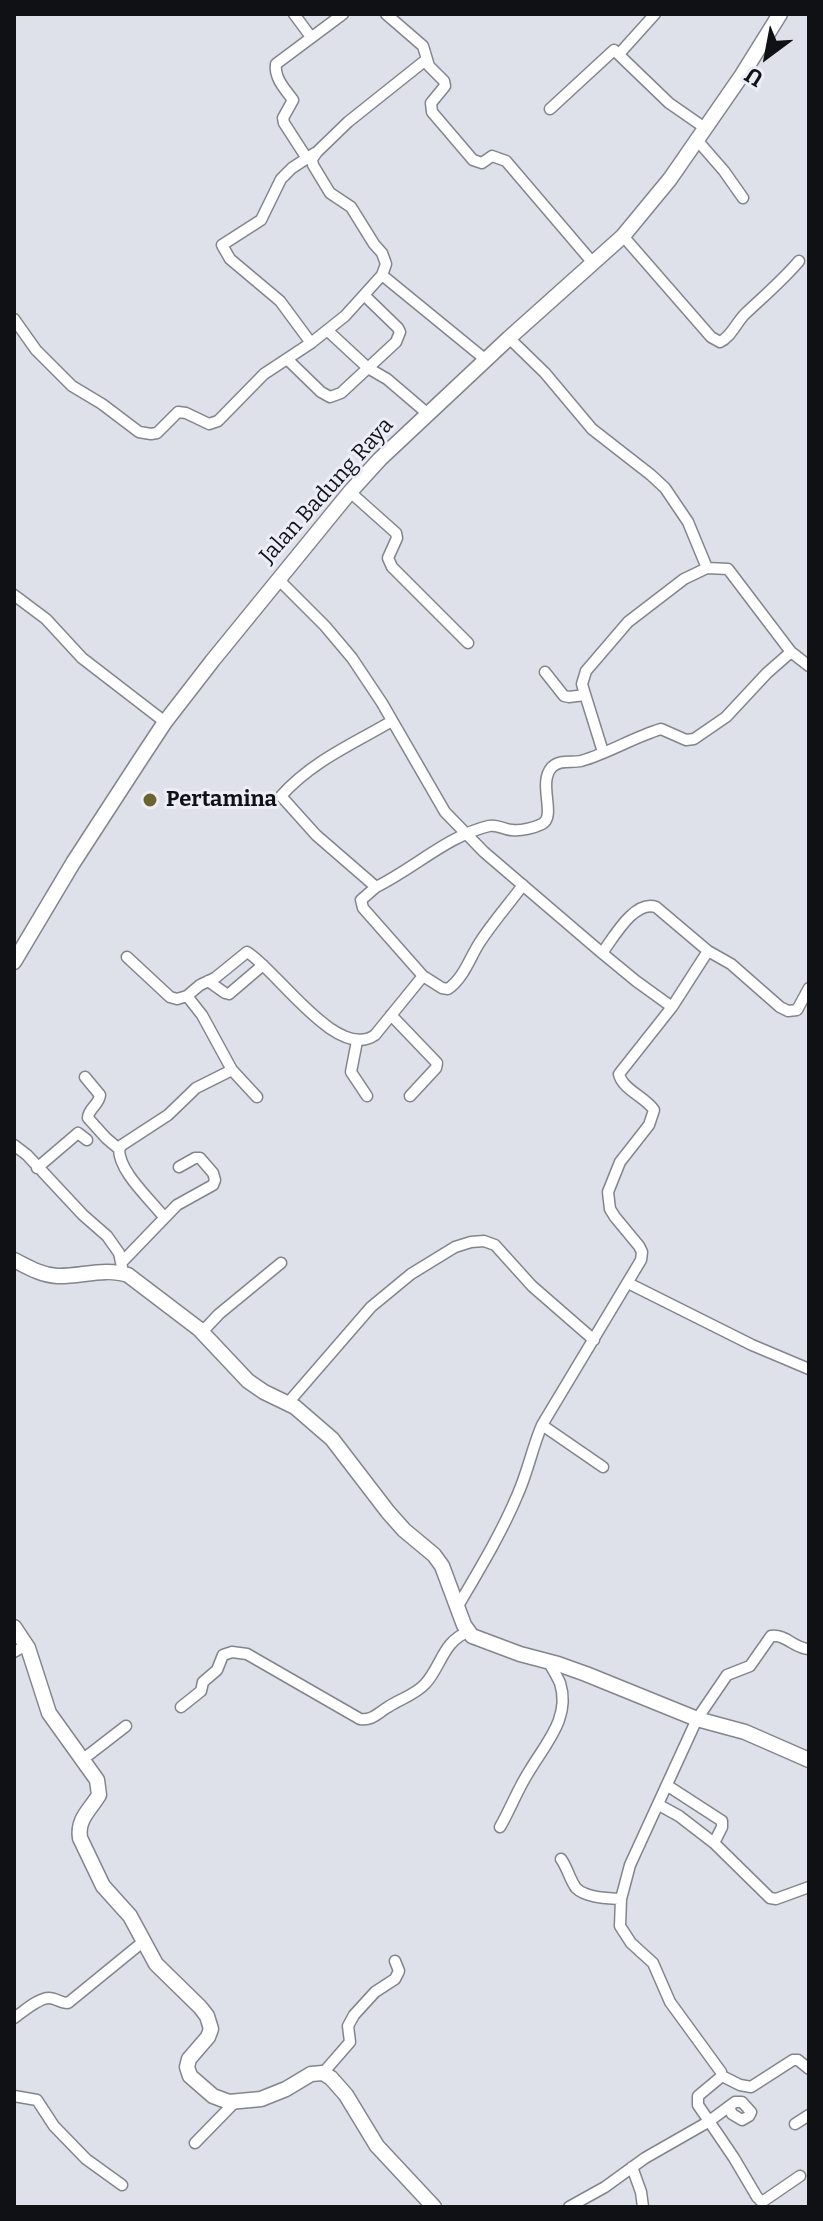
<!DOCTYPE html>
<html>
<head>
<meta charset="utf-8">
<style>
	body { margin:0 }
	#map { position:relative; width:823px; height:2221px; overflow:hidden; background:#dfe1ea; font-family:Bitter,serif }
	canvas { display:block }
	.frame { position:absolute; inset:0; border:16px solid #101114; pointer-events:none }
	.north { position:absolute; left:727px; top:16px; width:80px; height:80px; -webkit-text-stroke:6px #eceef7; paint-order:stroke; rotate:212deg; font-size:22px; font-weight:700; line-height:32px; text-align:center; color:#101114 }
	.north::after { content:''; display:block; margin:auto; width:28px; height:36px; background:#101114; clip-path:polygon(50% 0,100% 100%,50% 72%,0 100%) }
</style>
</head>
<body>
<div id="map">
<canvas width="823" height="2221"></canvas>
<div class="frame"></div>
<div class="north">U</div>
</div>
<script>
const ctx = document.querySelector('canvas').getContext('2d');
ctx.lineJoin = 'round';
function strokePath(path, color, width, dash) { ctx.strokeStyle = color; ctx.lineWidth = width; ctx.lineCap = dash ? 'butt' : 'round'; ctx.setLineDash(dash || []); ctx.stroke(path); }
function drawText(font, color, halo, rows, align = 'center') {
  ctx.font = font + ' Bitter,serif'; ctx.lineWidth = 6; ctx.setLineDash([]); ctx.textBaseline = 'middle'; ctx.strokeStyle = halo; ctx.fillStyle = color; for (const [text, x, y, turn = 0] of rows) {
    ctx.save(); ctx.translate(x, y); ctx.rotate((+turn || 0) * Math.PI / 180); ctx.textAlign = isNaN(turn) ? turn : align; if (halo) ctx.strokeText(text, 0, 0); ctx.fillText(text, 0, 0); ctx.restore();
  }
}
const street = new Path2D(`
	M294,14L311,37
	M386,14L423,46L429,66L444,81L445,86L431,103L432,112L473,160L482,163L492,156L506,161L593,263
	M619,54L655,14
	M550,109L614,50L669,103L705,128
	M697,140L724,171L743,198
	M306,157L284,123L283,118L293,100C285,89 274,78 276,64L343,14
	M623,236L711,337L720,342C731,337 736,323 745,314C764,296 783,280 799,261
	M382,275L486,360
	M14,319L36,350L72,386L102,404L139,432L151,434L157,433L178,412L186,413L209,424L218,421L264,374L311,343L345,316L382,275L386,264L382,253L374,244L351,207L330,193L313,165L312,159L317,152L348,122L427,59
	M328,331L368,368L387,379L428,414
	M509,338L545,373L592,429L651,475L665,488L688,522L707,568L728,569L791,652L809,666
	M311,343L280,301L230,259L222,245L261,220L281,179L292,168L315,153
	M287,359L321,392L330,397L341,393L396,342L400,332L398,328L364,295
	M350,492L396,533L397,538L388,558L392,567L468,643
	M278,579L325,626L352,658L382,703L445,812L484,852L602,953C614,937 634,900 656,907L708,951L731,964L780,1007L788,1011L797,1010L809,988
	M14,595L46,619L82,658L165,722
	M545,672L564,696L569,697L585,695
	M392,721C353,744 312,761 281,796L316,835L376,887L361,900L363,908L423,976
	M603,752L584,691L582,684L586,671L628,622L684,579L707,568
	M376,887C413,869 449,835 489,826C498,824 504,830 512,830C521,831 534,828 542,824C557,816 537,783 552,767C560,759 572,763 581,761C609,753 634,737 661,729L686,740L694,739L726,717L767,673L791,652
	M602,953L636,981L672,1007
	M127,957L170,997L177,999L187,996
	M208,981L225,993L229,994L263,965
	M391,1015L437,1063L436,1068L410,1096
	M357,1041L351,1072L367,1096
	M85,1077L100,1095C99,1105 88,1109 88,1118L106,1138L119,1149
	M257,1097L232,1070L202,1015L187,996L200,985L215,978L247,952C276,969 337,1062 375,1035L423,976L442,988L448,989C464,978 470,957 480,942C493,922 509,904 523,885
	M14,1145L27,1155L83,1215L107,1236L119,1253L122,1267
	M37,1168L78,1133L87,1140
	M164,1217C150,1199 119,1172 119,1149L122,1145L168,1115L196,1088L232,1070
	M123,1261L177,1205L213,1185L215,1180L213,1173L200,1158H195L179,1167
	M628,1283L752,1345L809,1369
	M202,1332L219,1314L281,1263
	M287,1404L371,1307L411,1274L455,1247L471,1242L484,1241L495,1245L532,1286L594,1340
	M542,1425L603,1467
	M458,1606C479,1570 501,1534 517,1496C528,1472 532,1448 542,1425L641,1260L642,1252L639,1246L615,1217L610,1209L608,1192L620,1162L649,1125L654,1110C645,1097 622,1089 619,1074L672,1007L708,951
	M14,1652L26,1645
	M181,1707L201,1691L203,1682L217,1670L223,1655L232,1652L247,1654L360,1719C372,1721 378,1713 388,1707C400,1699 415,1695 425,1684C441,1667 443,1641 468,1632
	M82,1760L126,1726
	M668,1786L722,1821V1827L714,1843
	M659,1805L679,1816L714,1843L770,1898L776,1899L809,1887
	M500,1827C511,1808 518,1788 530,1770C546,1743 571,1717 560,1683C557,1676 552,1668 548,1661
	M561,1859C567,1867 570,1880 576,1888C586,1898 608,1898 621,1899
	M14,2018C23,2012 38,1998 49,1998C56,1998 60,2003 68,2003L144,1941
	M323,2073L350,2042L348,2026L354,2015L375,1992L395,1979L399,1971L395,1961
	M722,2076L740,2085L751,2087L793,2060H798L809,2069
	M14,2096L37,2100L54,2126L86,2159L122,2185
	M795,2124L809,2115
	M195,2143L236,2101
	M632,2167L641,2192L643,2207
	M800,2176L762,2202L757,2197L734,2158L698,2105V2096L722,2076L721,2072L670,2002L653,1963L631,1943L620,1926L621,1899L630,1865L697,1719L727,1675L750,1666L771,1636C786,1634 795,1649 809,1649
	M569,2207L605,2187L645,2158L708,2122L735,2102H742L751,2112L749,2116L742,2120L732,2114L729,2107`);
const secondary = new Path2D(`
	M14,962L73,863L138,763L165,722L213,660L350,492L380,459L509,338L623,236L670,179L742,75L780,14
	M14,1260C28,1267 41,1275 57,1276C80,1277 105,1267 128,1275L199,1329L248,1381L264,1392L295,1407L332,1439L388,1512L404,1530L434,1555L442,1566L464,1625L472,1636L520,1654L558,1664L586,1674L697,1719L745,1732L809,1760
	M14,1627L28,1648L49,1713L97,1780L99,1795C90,1810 77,1819 80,1838L103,1886L130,1916L156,1964L200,2007L207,2016L211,2029L208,2037L189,2059L187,2067L190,2076L213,2096L229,2102L261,2099L286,2089L311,2074L323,2073L331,2078L346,2095L377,2146L434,2207`);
const markers = [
	[150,800,8,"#6b6430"]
];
const streetNames = [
	["Jalan Badung Raya",327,491,-48]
];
const poiNames = [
	["Pertamina",166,800]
];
strokePath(street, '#83858d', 13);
strokePath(secondary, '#83858d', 17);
strokePath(street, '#fff', 10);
strokePath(secondary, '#fff', 14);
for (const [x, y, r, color] of markers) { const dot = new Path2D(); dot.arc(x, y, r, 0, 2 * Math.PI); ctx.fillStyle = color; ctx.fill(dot); strokePath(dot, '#eceef7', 3); }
drawText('22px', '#101114', '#eceef7', streetNames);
drawText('bold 22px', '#101114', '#eceef7', poiNames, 'left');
</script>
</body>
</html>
